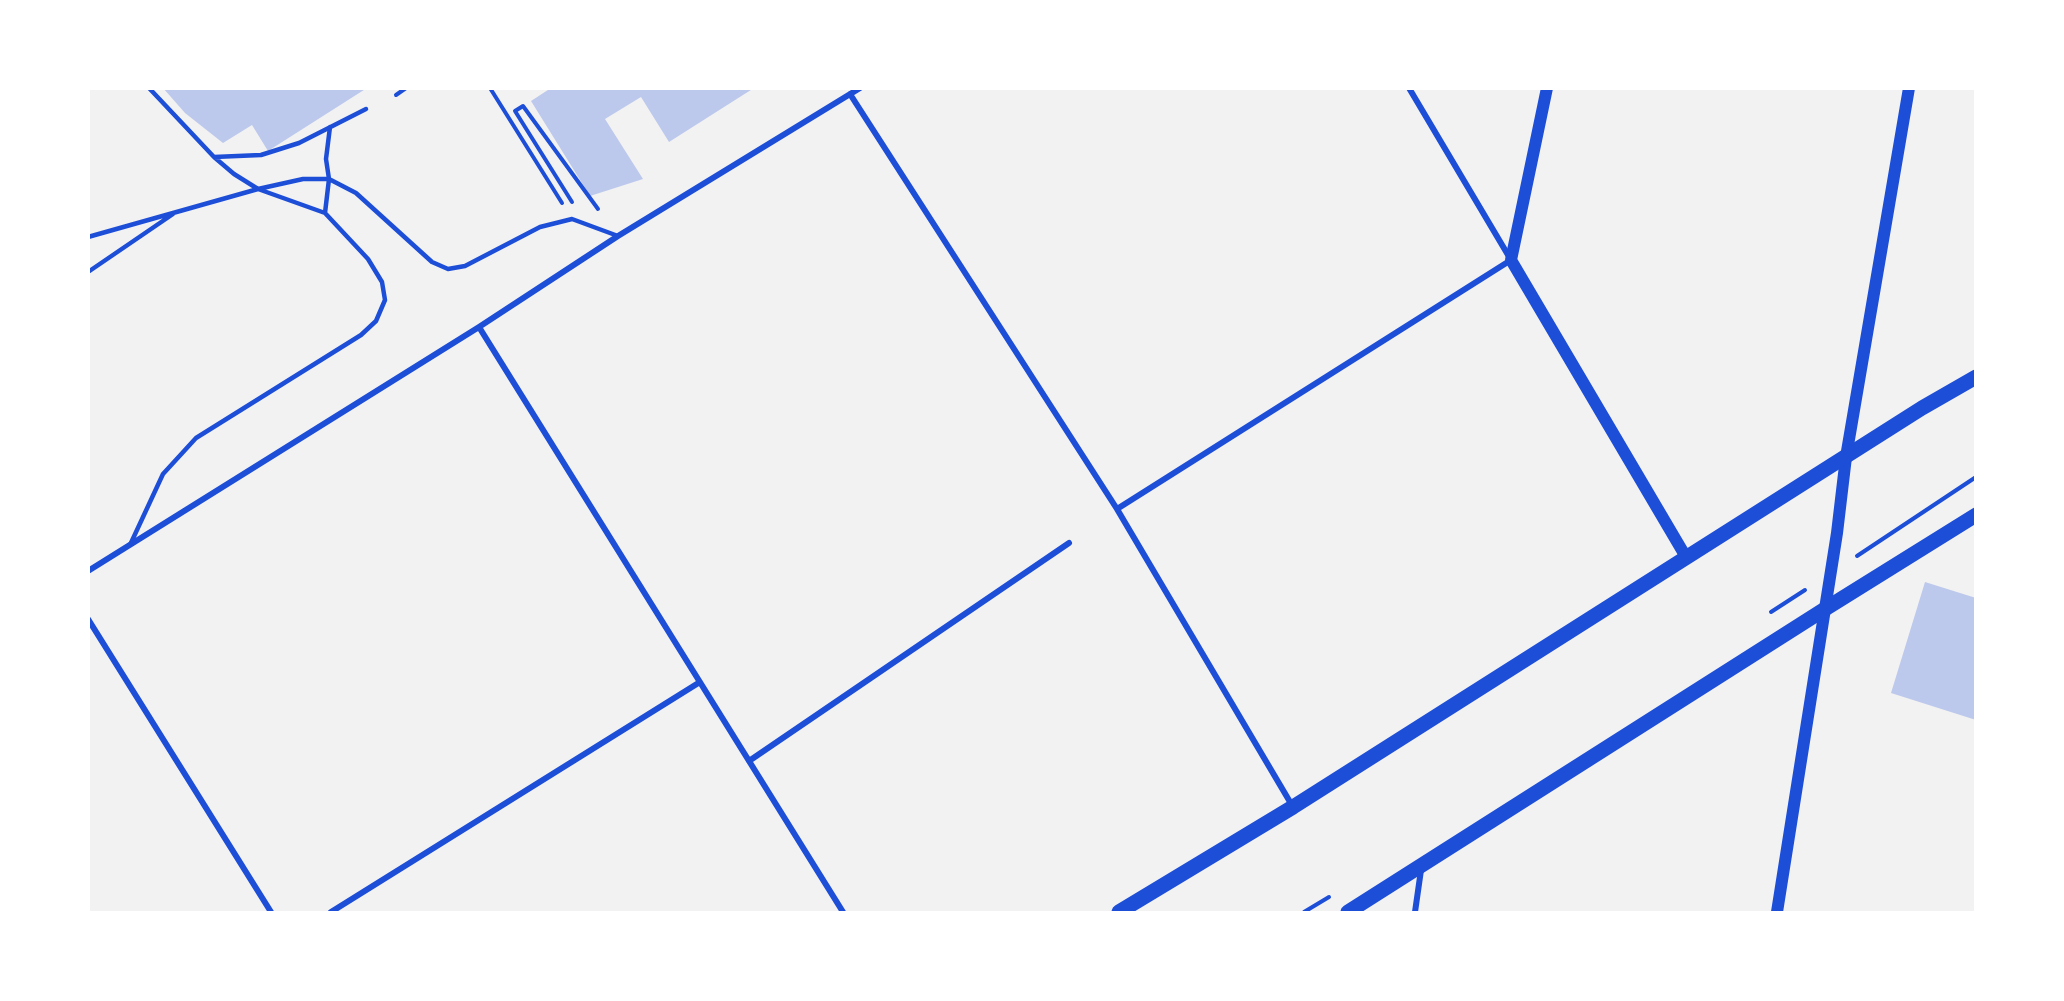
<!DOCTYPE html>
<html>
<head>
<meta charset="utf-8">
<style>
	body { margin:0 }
	#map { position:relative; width:2064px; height:1001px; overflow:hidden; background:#f2f2f2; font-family:Georgia,serif }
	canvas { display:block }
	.frame { position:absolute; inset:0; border:90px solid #fff; pointer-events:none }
</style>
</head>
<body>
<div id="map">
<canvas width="2064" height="1001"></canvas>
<div class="frame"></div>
</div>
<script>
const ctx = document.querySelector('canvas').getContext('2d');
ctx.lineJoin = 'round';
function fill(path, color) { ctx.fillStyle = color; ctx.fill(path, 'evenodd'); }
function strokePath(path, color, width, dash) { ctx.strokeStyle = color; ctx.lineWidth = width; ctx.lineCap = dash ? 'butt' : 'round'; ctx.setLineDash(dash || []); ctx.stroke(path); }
const building = new Path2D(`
	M163,88H367L268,151L252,125L223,143L185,113Z
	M551,88H754L669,142L641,97L605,119L643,179L590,196L531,101Z
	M1925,582L1976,598V720L1891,693Z`);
const path = new Path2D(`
	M490,88L562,203
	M396,95L406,88
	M572,202L515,111L523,106L598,209
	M1857,556L1976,477
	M1771,612L1805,590
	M1304,912L1329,897`);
const service = new Path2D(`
	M214,157L261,155L299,143L366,109
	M325,213L329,179L326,159L330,127
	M88,237L258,189L303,179H329L356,193L432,262L448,269L465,266L540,227L572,219L618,236
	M88,272L173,214
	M130,545L163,474L196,438L361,335L376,321L385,300L382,282L368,259L325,213L258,189L234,174L214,157L149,88`);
const minor = new Path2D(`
	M850,94L1117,509L1293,807
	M479,327L843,912
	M1117,509L1511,260L1409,88
	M88,571L479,327L618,236L860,88
	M88,619L271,912
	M749,761L1069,543
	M331,912L700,682
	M1415,912L1421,870`);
const secondary = new Path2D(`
	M1547,88L1511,260L1686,557
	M1777,912L1837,533L1846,457L1909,88`);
const primary = new Path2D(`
	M1119,912L1293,807L1922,408L1976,377
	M1348,912L1825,609L1976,515`);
fill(building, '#bdc9ec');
strokePath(path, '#1d4ed8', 4);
strokePath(service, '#1d4ed8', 4.5);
strokePath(minor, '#1d4ed8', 6);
strokePath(secondary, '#1d4ed8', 12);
strokePath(primary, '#1d4ed8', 15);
</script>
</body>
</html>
